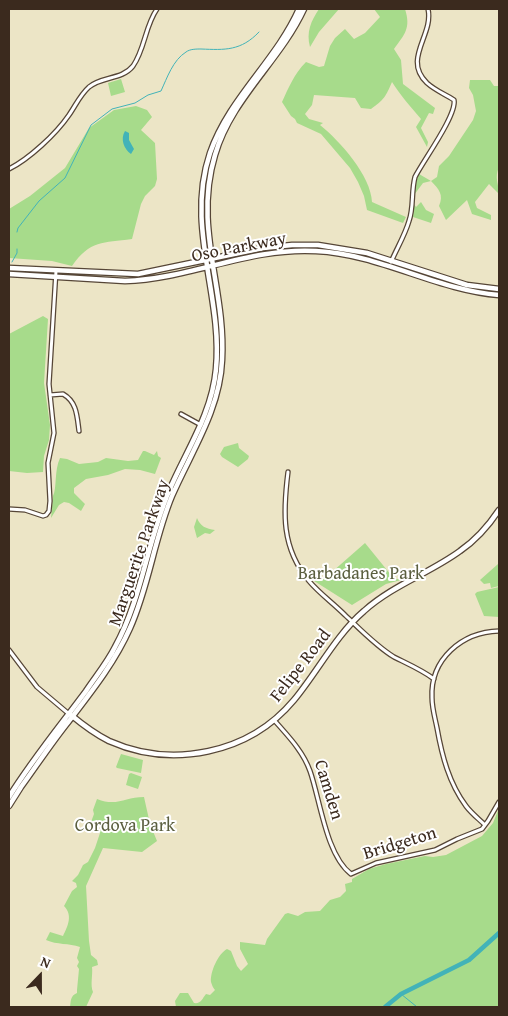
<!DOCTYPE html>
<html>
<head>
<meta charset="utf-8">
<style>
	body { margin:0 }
	#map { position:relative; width:508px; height:1016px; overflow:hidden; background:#ece5c6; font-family:"Gentium Book Plus",serif }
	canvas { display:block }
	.frame { position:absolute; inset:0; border:10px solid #3b2a1e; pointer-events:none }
	.north { position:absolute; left:15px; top:951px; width:50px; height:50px; -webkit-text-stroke:4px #fff; paint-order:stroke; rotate:22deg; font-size:14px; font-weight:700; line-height:20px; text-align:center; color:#3b2a1e }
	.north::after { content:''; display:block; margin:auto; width:18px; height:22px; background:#3b2a1e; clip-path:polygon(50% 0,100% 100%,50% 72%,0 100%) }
</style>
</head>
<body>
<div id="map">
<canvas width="508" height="1016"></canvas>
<div class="frame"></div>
<div class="north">N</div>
</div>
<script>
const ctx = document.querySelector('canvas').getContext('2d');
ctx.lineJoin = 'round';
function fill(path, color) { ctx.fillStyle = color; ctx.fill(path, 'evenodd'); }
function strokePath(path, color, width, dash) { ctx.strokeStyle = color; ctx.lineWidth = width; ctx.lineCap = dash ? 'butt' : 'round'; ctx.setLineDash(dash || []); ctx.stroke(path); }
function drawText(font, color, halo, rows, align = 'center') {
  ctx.font = font + ' "Gentium Book Plus",serif'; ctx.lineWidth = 4; ctx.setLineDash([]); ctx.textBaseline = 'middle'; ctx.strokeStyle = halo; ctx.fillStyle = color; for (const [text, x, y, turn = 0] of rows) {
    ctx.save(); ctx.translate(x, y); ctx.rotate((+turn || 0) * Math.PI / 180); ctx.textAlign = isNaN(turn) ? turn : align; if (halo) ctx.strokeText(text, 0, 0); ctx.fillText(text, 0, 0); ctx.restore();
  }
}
const green = new Path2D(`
	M319,9H339L319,32L310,47C306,32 311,21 319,9Z
	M374,9H405C411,28 405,34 394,49L401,60L403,84L435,108L433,114L429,113L421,128L428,142L427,147L416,127L421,119C411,107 400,95 392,82C386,96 384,100 371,109L361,108L355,98L314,95L312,105L305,114L309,119L323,123L320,125C340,141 371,176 372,202L406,217L403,223L367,210L364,196L358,182L350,168L321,134L297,123L295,119L291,116L282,102C289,87 294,74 306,62L319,67L324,66L330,46L335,38L345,29L354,39L365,33L380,17Z
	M121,79L125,92L111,96L108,83Z
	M470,80H490L494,86H499V167C494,178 499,184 499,194L489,184L475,202L477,208L491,215V220L472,214L467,200L446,220L439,206C444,195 439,189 431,181L437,177L439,166L449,156L473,120L476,111L473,95L469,88Z
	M136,106L147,110L152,117L141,130L155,143L157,179L155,186L145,196L141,204L132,239C103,243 90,240 72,266L52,261L9,258V209L30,196L65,168L89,128L114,110Z
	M419,174L431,181L423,183L414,195L415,183Z
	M421,202L426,210L434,214L431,223L413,217L414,204L416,207Z
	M43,316L48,319L44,383L50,425L49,440L44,456L43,472L27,473L9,471V334Z
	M238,443L239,448L249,456L248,459L238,467L222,457L220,454L224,447Z
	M143,451H145L154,455L157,451L158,456L161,458L155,474L140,470L125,469L108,475L86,479L74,488V493L85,504L81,511L69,503L64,502L59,505L51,518L53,496C57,488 54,471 60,458L67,459L79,464L98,462L106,458L128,461L138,460Z
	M197,518C200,526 206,529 215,530L210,534L205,533L197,538L194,527Z
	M365,543L391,575L394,578L401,580L386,584L352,605L311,579L305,571L317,578L324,579Z
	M498,564L499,586L491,588L490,583L484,584L480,580Z
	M499,587V617L484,616L475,594L477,592Z
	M121,754L143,760L141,773L117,768L116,767Z
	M131,773L142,777L138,789L126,785L129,774Z
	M144,797L150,824L157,841L142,852L103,848L86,886L89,941L91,955L97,960L98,965L92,967C93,975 90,985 93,992L86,1007H70C71,1001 70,996 77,993V990L79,969L77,966L79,962L77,958L80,947C69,943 57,945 46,940L50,932L63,936C68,926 73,915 64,906L72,891L77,887L76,883L72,881L78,875L83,865L88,862L95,848L100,833L98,831L101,827L99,821L91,822L94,814L93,810L97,799C117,807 125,797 144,797Z
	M499,808V1007H176L175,1001L180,993H188L194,1003C201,1004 202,999 206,994L210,995L215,990C213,988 212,985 211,982C210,972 218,954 227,949L231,951L237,966L241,971L248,964L240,949V942L265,945L267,939L285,914L288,913L298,916L305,912L320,911L330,900L340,897L346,891L345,884L352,882V879L369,869L386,864L425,856L433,857L446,855L482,836L493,823Z`);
const water = new Path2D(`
	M125,131L129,133V140L134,149L131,154C124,149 120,139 125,131Z`);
const stream = new Path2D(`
	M17,232L18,228L39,201L65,178L91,125L112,109L135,103L148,95L161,91C167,78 173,60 186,52C190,49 196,49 201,49C225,50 241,51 259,32
	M12,262L17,253V249
	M401,994L417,1007`);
const river = new Path2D(`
	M385,1007L401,994L469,960L499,933`);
const minor = new Path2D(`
	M9,169C29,159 56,134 69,115C76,105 80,95 89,87C102,76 122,80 133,66C145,49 145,26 157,9
	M391,262C397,248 405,235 409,221C414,207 411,192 415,177C423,161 457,115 454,100C445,94 436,91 427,83C402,59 434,35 428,9
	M50,395L63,394C77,402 77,416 79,431
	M181,414L201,425
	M288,472C283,512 281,548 309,581C319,593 333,603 345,615C360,629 376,646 394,657C408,664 422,670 434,679
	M9,509L25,510L43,516L46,515L49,511L50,501L48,463L54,433L49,384L56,271
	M9,650L37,687L69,714
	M274,720C288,736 303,751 310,771C320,799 326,855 351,874L376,863L435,850L457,839L482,829L488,821L499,802
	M485,825C479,819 472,814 466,806C449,783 442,756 437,728C435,718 432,708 432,698C430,659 462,632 499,631`);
const major = new Path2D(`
	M9,268L138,274L263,248L292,245H318L367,253L467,285L499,289
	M9,274L125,281C190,279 250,247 316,251C380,254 436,290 499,295
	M71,715C83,725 95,734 109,741C172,769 249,754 294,700C318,671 336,635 364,611C393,585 430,573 460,551C476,540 489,525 499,510
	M9,797C32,760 60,726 86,691C96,676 107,663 115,647C142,598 147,542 169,491C186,451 212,414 216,369C223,296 185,227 210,153C229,98 276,61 299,9
	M9,806L21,787C37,765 52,742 69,721C92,691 115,662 130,628C149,586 154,539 172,496C191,452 220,410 222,360C226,288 193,228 215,155C231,99 280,61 304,9`);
const streetNames = [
	["Oso Parkway",239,248,-11],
	["Marguerite Parkway",140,553,-71],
	["Felipe Road",301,666,-52],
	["Camden",328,790,73],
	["Bridgeton",400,844,-17]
];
const parkNames = [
	["Barbadanes Park",361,574],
	["Cordova Park",125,826]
];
fill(green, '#a7db8b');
fill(water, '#42b3b8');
strokePath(stream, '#42b3b8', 1);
strokePath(river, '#42b3b8', 4.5);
strokePath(minor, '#564637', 5.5);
strokePath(major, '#564637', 7);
strokePath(minor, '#fff', 3);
strokePath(major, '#fff', 4.5);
drawText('18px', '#3b2a1e', '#fff', streetNames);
drawText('18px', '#5b5f3f', '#fff', parkNames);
</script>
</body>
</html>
